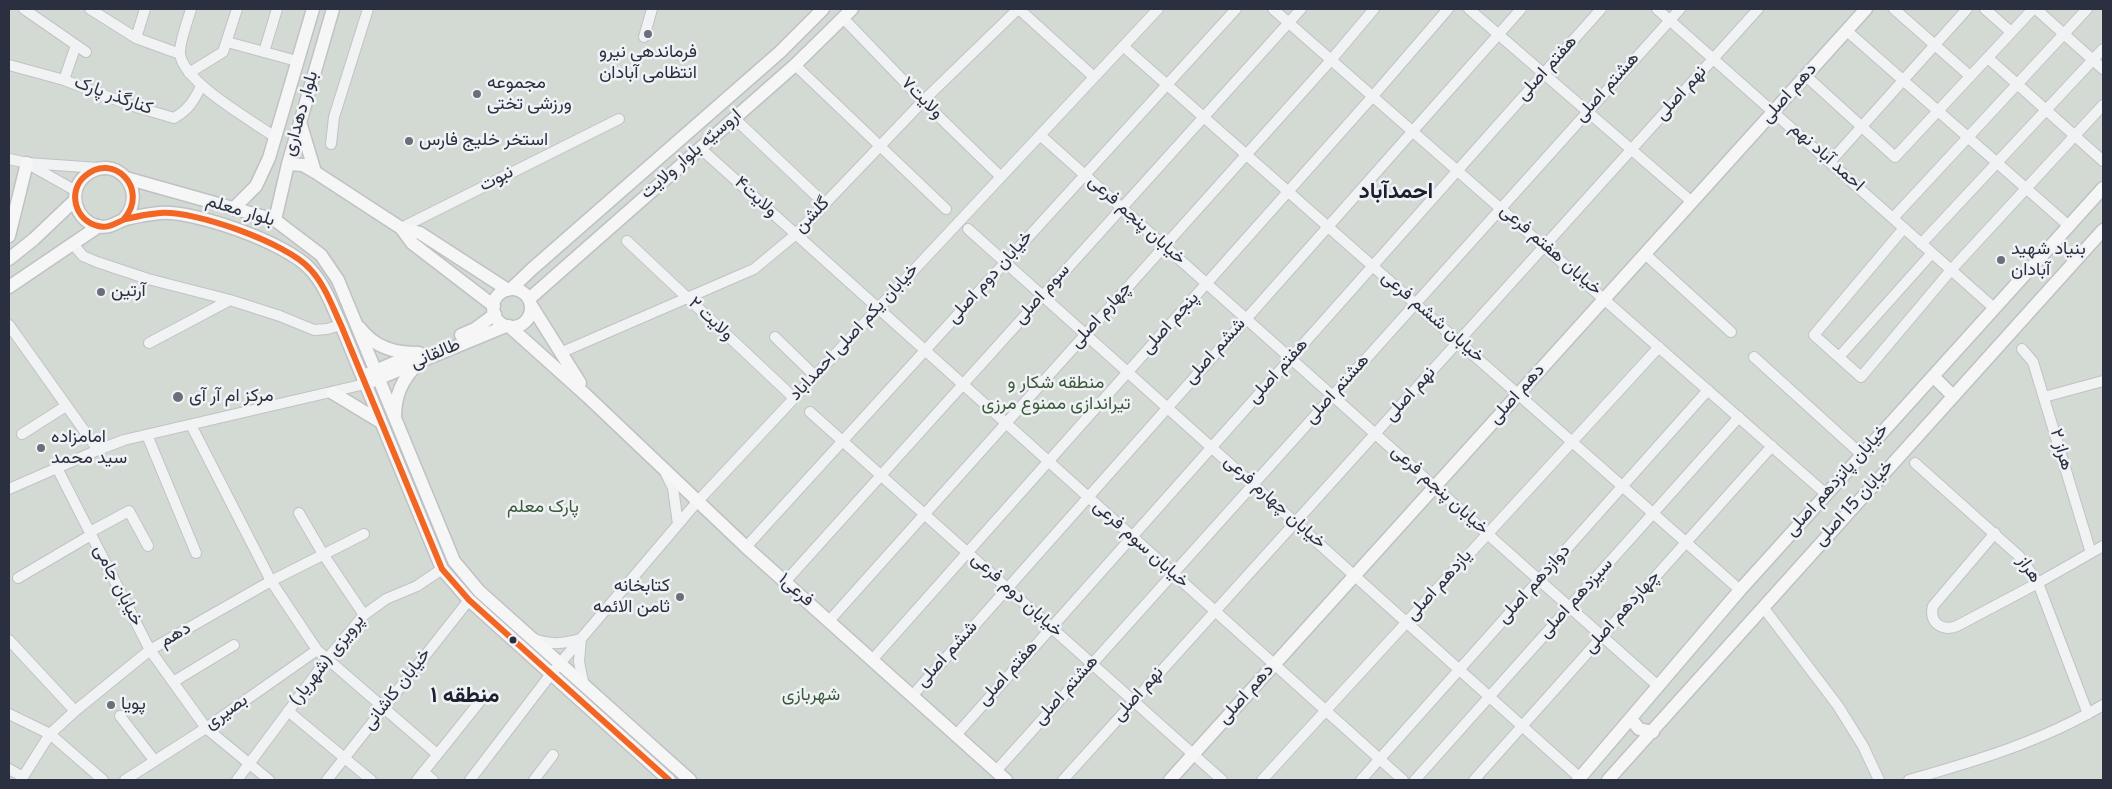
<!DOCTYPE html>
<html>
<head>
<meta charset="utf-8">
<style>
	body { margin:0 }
	#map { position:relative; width:2112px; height:789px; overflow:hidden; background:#e3e4e7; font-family:Overpass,sans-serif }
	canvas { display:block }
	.frame { position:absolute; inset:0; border:10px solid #2a303f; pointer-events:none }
</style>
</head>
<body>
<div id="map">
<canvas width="2112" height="789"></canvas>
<div class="frame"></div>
</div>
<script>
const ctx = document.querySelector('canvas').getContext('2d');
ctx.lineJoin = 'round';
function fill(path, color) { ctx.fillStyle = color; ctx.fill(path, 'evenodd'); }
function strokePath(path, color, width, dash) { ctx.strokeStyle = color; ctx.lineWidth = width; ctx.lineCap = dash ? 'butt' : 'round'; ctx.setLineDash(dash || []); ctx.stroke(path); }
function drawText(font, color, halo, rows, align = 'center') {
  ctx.font = font + ' Overpass,Vazirmatn,sans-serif'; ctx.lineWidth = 5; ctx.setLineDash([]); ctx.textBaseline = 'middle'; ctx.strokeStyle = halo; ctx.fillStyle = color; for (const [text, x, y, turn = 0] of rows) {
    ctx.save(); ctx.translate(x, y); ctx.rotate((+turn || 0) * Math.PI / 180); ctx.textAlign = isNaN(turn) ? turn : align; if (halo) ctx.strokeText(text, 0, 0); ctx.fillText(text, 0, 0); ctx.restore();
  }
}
const green = new Path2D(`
	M9,9H2103V780H9Z`);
const minor = new Path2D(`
	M24,9L86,52
	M90,9L136,38L180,54
	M191,9C188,20 179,43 180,54C184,83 251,120 275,137
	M1019,9L1094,77
	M1273,9L1826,494
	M1469,9L1692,202
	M1657,9L1994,308
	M1894,9L1970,76
	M1985,9L2011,32
	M2036,9L2103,69
	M843,18L923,101L1001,177
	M1847,31L2069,226
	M644,37L652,9
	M136,38L145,9
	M227,42L297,61
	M1123,46L1740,590
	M264,52L277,9
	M1988,58L2103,161
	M9,65L64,80L130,105L174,118C188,110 194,101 201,86
	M795,65L946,209
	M189,73L223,52L237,9
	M1806,76L1895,157L2033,9
	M64,80L76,45
	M734,118L825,204
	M1040,135L1658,686
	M331,144L334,117L368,9
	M700,148L1403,780
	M9,159L27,163L99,168
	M1830,162L1967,9
	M30,165L76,191
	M1893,218L2087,9
	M401,228L619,119
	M1904,228L1814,335L1861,377L1951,270L2103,105
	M968,229L1580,778
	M627,241L794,398
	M73,244L83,256L97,262L148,279L230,300L280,316L314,330L327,329L341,325
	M1921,244L2103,49
	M1645,254L1731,332
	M9,325L98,450
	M775,337L815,376
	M149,343L230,300
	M2022,349L2033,362L2091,553
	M560,353L754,269L795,235L923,101L1018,9
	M1754,357L1862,455
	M1839,357L1932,253
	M2044,397L2103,381
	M810,412L1222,780
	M191,425L271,581L317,650
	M22,434L66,406
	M147,435L196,553
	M1915,463L2019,556L2038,583L2088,714
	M57,468L150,650L206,728L269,780
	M666,474L673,488L678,524
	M9,489L98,450L124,440L365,384
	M299,513L323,554L364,615
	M90,532L129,511L148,546
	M1995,533L1933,606C1929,622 1941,632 1957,626L2038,583L2103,546
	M746,547L1236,9
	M18,578L91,535
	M785,582L1301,9
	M1763,607L1838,706L1863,746L1879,780
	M829,621L1331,60L1374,9
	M581,638L579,662L584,686
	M534,639C551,645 563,644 580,639
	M9,640L75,711
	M872,660L1373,96L1448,9
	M173,682L234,645
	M912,696L1521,9
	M288,711L371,780
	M9,714L50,734L103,780
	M120,716L154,760
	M956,735L1601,9
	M9,769L23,777
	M996,771L1680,9
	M423,772L433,780
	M21,780L50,734L75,711L150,650L271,581L364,534
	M125,780L206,728L317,650L437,754
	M237,780L328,658L364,615L386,599L417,586L442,569
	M327,780L469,600
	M417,780L485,695
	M470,780L551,674L697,502L1158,9
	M534,780L553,755
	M1063,780L1758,9
	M1262,780L1659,347
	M1361,780L1708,390
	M1415,780L1739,417
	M1474,780L1772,446
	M1909,780C1976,761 2043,741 2103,705`);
const major = new Path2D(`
	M300,122L315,172
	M288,164L303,165L315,172L401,228L420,233L508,290
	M126,178L275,220L321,255L338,280L454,561L479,591L690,780
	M233,209L256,186L269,158L313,9
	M124,219C150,189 113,151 85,176C67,191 75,221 98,226C110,229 116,222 126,219C137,216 149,214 160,213C194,210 287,243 310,269C325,285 332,306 341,325L442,569L469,600L669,780
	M275,220L288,164L333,9
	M401,228L412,243L494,306
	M9,236L27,163
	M9,259L34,239L75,200
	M9,287L99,226
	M511,289L532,269L780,52L823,9
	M493 308a19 19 0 1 1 38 0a19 19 0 1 1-38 0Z
	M529,299L795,65L852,9
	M531,305L580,383
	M509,326L587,396L746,547L1006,780
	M360,328C375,348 395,353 419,353
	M461,335L475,329L495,314
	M368,374L408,357
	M1933,376L1953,396
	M370,382L506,326
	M333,393L381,422
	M395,416C395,396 402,379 417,365
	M1631,719L1639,729L1653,732
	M1170,780L1866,9
	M1578,780L1740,590L2103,188
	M1608,780L2103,230`);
const bus1 = new Path2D(`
	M124,219C150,189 113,151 85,176C67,191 75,221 98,226C110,229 116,222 126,219C137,216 149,214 160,213C194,210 287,243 310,269C325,285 332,306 341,325L442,569L469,600L669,780`);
const markers = [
	[648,34,5,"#6b6f7a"],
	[477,94,5,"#6b6f7a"],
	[409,141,5,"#6b6f7a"],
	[2001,260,5,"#6b6f7a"],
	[101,292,5,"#6b6f7a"],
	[178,397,6,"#6b6f7a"],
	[41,448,5,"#6b6f7a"],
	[680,597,5,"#6b6f7a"],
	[513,640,4.5,"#2a303f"],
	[111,705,5,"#6b6f7a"]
];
const poiNames = [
	["فرماندهی نیرو",648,53,"center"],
	["انتظامی آبادان",648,74,"center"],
	["مجموعه",487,84],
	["ورزشی تختی",487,105],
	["استخر خلیج فارس",419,141],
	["بنیاد شهید",2011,250],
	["آبادان",2011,271],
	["آرتین",111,292],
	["مرکز ام آر آی",189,397],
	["امامزاده",51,438],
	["سید محمد",51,459],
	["کتابخانه",670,587,"right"],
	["ثامن الائمه",670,608,"right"],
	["پویا",121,705]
];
const streetNames = [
	["هفتم اصلی",1548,69,-48],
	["هشتم اصلی",1608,88,-48],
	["نهم اصلی",1682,94,-48],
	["دهم اصلی",1790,94,-48],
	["کنارگذر پارک",113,97,20],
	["ولایت۷",921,99,45],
	["بلوار دهداری",302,114,-74],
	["اروسیّه بلوار ولایت",692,155,-41],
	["احمد آباد نهم",1826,158,42],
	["نبوت",497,180,-27],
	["ولایت۴",755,198,42],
	["بلوار معلم",240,212,17],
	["گلشن",813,216,-46],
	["خیابان پنجم فرعی",1136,221,42],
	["خیابان هفتم فرعی",1550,251,41],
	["خیابان دوم اصلی",991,278,-48],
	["سوم اصلی",1043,295,-48],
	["چهارم اصلی",1102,316,-48],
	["خیابان ششم فرعی",1432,318,41],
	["ولایت ۲",710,320,43],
	["پنجم اصلی",1171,324,-48],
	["خیابان یکم اصلی احمداباد",855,333,-47],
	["ششم اصلی",1216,352,-48],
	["طالقانی",436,355,-23],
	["هفتم اصلی",1279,372,-48],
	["هشتم اصلی",1338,390,-48],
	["نهم اصلی",1411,395,-48],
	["دهم اصلی",1518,395,-48],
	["هراز ۲",2060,450,73],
	["خیابان پانزدهم اصلی",1838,481,-48],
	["خیابان پنجم فرعی",1439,491,42],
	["خیابان چهارم فرعی",1274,503,42],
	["خیابان 15 اصلی",1855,504,-48],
	["خیابان سوم فرعی",1140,545,42],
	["هراز",2028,570,56],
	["دوازدهم اصلی",1535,585,-48],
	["خیابان جامی",117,586,63],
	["یازدهم اصلی",1440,586,-48],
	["فرعی۱",795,591,42],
	["خیابان دوم فرعی",1016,596,42],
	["سیزدهم اصلی",1577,599,-48],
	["چهاردهم اصلی",1623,613,-48],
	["دهم",176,636,-30],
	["ششم اصلی",948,655,-48],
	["پرویزی (شهریار)",328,661,-52],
	["هفتم اصلی",1009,674,-48],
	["خیابان کاشانی",398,690,-52],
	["هشتم اصلی",1067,691,-48],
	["نهم اصلی",1139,695,-48],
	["دهم اصلی",1247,695,-48],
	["بصیری",227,713,-35]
];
const parkNames = [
	["منطقه شکار و",1056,384],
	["تیراندازی ممنوع مرزی",1056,405],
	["پارک معلم",543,508],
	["شهربازی",811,696]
];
const districtNames = [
	["احمدآباد",1396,194],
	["منطقه ۱",465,698]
];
fill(green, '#d2dad3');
strokePath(minor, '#c1c2c5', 12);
strokePath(major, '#bfc1c5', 15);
strokePath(minor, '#f1f2f4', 10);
strokePath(major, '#f6f6f6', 12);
strokePath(bus1, '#f26522', 6);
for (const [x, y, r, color] of markers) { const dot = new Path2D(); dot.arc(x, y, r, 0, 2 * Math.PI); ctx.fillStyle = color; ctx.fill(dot); strokePath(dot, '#f0f2f6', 2); }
drawText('18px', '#2a303f', '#f0f2f6', poiNames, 'left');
drawText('18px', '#2a303f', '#f0f2f6', streetNames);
drawText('18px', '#3b5a38', '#f0f2f6', parkNames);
drawText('bold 22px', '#1c2130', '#f0f2f6', districtNames);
</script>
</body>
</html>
